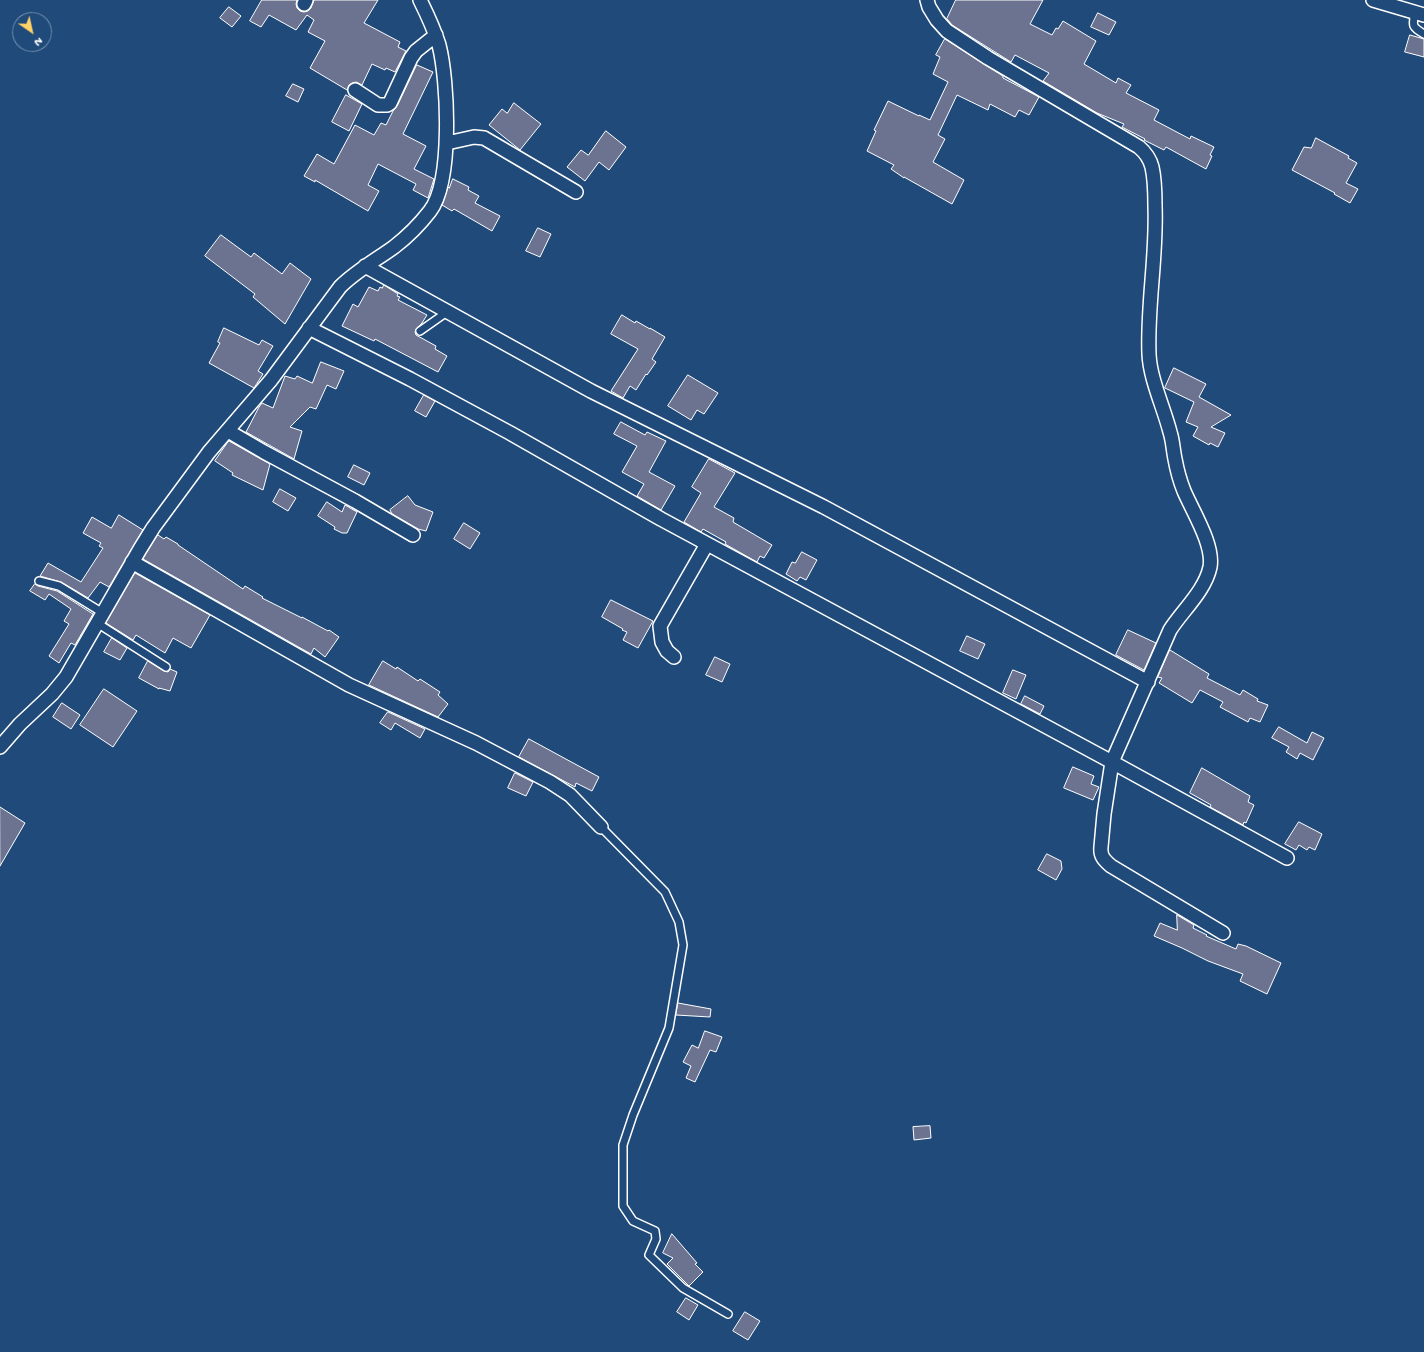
<!DOCTYPE html>
<html>
<head>
<meta charset="utf-8">
<style>
	body { margin:0 }
	#map { position:relative; width:1424px; height:1352px; overflow:hidden; background:#1f4a7a; font-family:"Gochi Hand",sans-serif }
	canvas { display:block }
	.north { position:absolute; left:12px; top:12px; width:40px; height:40px; box-sizing:border-box; background:#1f4a7a; border:1px solid #7992af; border-radius:50%; rotate:146deg; font-size:11px; font-weight:700; line-height:16px; text-align:center; color:#fff }
	.north::after { content:''; display:block; margin:auto; width:14px; height:18px; background:#ffd166; clip-path:polygon(50% 0,100% 100%,50% 72%,0 100%) }
</style>
</head>
<body>
<div id="map">
<canvas width="1424" height="1352"></canvas>
<div class="north">N</div>
</div>
<script>
const ctx = document.querySelector('canvas').getContext('2d');
ctx.lineJoin = 'round';
function fill(path, color) { ctx.fillStyle = color; ctx.fill(path, 'evenodd'); }
function strokePath(path, color, width, dash) { ctx.strokeStyle = color; ctx.lineWidth = width; ctx.lineCap = dash ? 'butt' : 'round'; ctx.setLineDash(dash || []); ctx.stroke(path); }
const building = new Path2D(`
	M262,0H297L296,4L297,8L300,11L304,12L308,11L311,8L314,0H378L364,23L400,42L398,47L406,51L395,72L386,68L385,70L372,64L362,85L356,82L352,83L349,85L347,90L310,68L325,41L308,32L314,20L307,15L296,30L269,15L261,27L250,21Z
	M956,0H1043L1030,24L1052,35L1056,28L1058,29L1063,21L1096,41L1084,64L1116,83L1118,78L1131,85L1126,93L1159,110L1154,120L1190,139L1191,136L1214,147L1210,155L1212,156L1206,169L1166,147L1164,150L1144,140L1145,139L1122,127L1124,124L1097,113L1043,81L1049,73L1015,55L1011,62L952,25L947,19Z
	M229,7L241,16L232,27L220,18Z
	M1098,13L1116,22L1109,35L1091,27Z
	M1410,35L1424,39V57L1405,52Z
	M945,39L1003,76V78L1039,97L1029,115L1019,110L1015,117L990,104L988,110L957,95L938,135L945,139L933,162L964,180L952,204L904,177V178L891,169L894,165L867,151L876,131L874,130L888,101L919,116V115L930,120L948,82L933,74L940,57L936,55Z
	M417,65L433,72L403,134L426,146L414,169L434,179L428,198L413,190L416,184L378,164L368,185L379,191L368,211L315,180V182L304,176L317,154L334,164L355,125L374,135L381,123L386,125L393,111L397,106Z
	M293,84L304,89L298,102L286,96Z
	M346,95L362,104L349,131L332,122Z
	M514,103L541,124L520,150L489,125L502,109L507,113Z
	M606,131L626,147L609,170L599,162L585,181L567,167L581,150L588,155Z
	M1316,138L1349,156L1348,158L1357,163L1346,183L1358,189L1350,203L1334,194L1335,193L1292,170L1304,147L1311,148Z
	M453,179L469,187L468,190L479,196L475,203L500,216L492,231L454,209L452,211L442,205L448,187L449,188Z
	M538,228L551,234L540,257L526,251Z
	M221,235L251,257L254,253L282,274L290,263L311,279L285,324L253,297L255,294L205,256Z
	M384,285L398,294L397,296L400,297L398,300L427,315L422,323L416,329L415,332L416,335L436,346L435,349L447,356L438,372L375,339L374,341L342,326L353,304L358,307L369,287L378,291L380,287L382,288Z
	M622,315L635,323L636,321L650,329V328L665,337L652,359L656,362L647,375L646,374L636,390L630,386L623,398L611,391L638,349L611,334Z
	M224,328L259,345L262,340L273,346L258,371L263,374L254,388L209,363L220,343L218,342Z
	M321,362L344,371L336,389L327,385L316,409L310,407L290,427L302,431L294,459L246,432L259,407L262,403L273,408L285,376L295,379L297,376L312,383Z
	M1174,368L1206,384L1199,397L1231,415L1211,427L1225,433L1218,447L1210,443L1209,445L1193,436L1198,427L1186,422L1194,402L1165,388Z
	M688,375L718,393L704,414L697,410L691,420L668,406Z
	M424,395L435,401L426,417L415,411Z
	M621,422L645,435L647,432L666,441L649,472L675,486L661,510L637,496L644,484L622,472L637,446L614,434Z
	M229,441L270,464L263,490L232,475L233,473L215,461Z
	M709,459L735,473L714,507L734,518L733,522L772,545L764,558L760,556L757,562L725,544L726,542L703,529L701,532L684,522L701,493L692,487Z
	M354,465L370,473L364,485L348,477Z
	M280,489L296,498L288,511L273,502Z
	M408,496L415,505L433,512L426,531L418,529L392,514L390,510Z
	M327,502L342,512L345,505L357,512L347,533H342L334,529L335,527L318,516Z
	M119,515L143,530L109,587L100,582L88,598L61,582L40,576L48,563L81,582L103,548L99,546L101,543L83,533L92,517L111,528Z
	M464,523L480,533L470,549L454,539Z
	M158,535L164,539L166,537L178,544V545L243,589L245,586L263,597L262,598L302,618V617L328,631L329,630L339,637L325,657L314,648L311,654L143,559Z
	M802,552L817,560L806,580L800,577L797,581L786,574L792,562L795,563Z
	M135,573L210,615L191,648L173,638L165,653L136,635L133,640L106,623Z
	M35,584L38,586L57,591L93,614L75,645L71,643L59,663L49,656L69,624L64,621L71,609L49,594L45,600L30,591Z
	M611,600L653,621L638,648L623,640L627,632L622,630L623,629L602,617Z
	M1128,630L1156,643L1144,670L1116,655Z
	M967,636L985,644L978,659L960,651Z
	M112,638L127,648L120,660L104,652Z
	M1170,650L1209,674L1207,678L1240,695L1243,690L1258,699L1257,701L1268,705L1260,722L1250,718L1248,722L1220,707L1223,702L1200,690L1192,703L1159,683L1162,678L1158,677Z
	M715,657L730,664L722,682L706,675Z
	M148,661L164,671L168,672L170,669L177,672L170,691L159,688V689L139,678Z
	M383,661L396,669L397,667L418,681L420,679L440,692L438,695L448,704L438,717L369,685Z
	M1013,670L1026,675L1016,699L1003,693Z
	M104,689L137,711L113,747L80,725Z
	M1025,696L1044,706L1040,714L1021,704Z
	M62,703L80,715L71,729L53,717Z
	M388,712L425,729L420,738L395,723L391,730L380,723Z
	M1279,727L1307,743L1312,732L1324,738L1313,760L1300,753L1297,759L1286,752L1289,747L1272,738Z
	M529,739L599,777L592,791L576,783L575,787L519,757Z
	M1073,767L1094,776L1091,784L1099,787L1093,800L1064,788Z
	M1202,768L1250,796L1248,802L1254,805L1246,823L1244,822L1243,825L1210,807L1211,805L1190,793Z
	M515,773L533,782L526,796L508,788Z
	M0,807L25,823L0,866Z
	M1299,822L1322,834L1315,850L1309,847L1307,850L1299,845L1296,850L1285,844Z
	M1047,854L1061,861L1062,869L1056,880L1038,870Z
	M1177,915L1194,925L1193,928L1207,935L1206,936L1236,949L1238,944L1246,946L1281,963L1267,994L1240,981L1243,974L1208,961L1182,948L1154,936L1160,923L1177,930Z
	M678,1003L711,1009L710,1017L676,1015Z
	M705,1031L722,1037L716,1052L710,1050L695,1082L686,1078L691,1066L683,1062L692,1045L698,1048Z
	M930,1126L931,1138L914,1140L913,1127Z
	M672,1234L697,1263L695,1264L703,1272L689,1286L667,1264L673,1258L663,1253Z
	M686,1298L698,1305L689,1320L677,1312Z
	M745,1312L760,1321L748,1340L733,1331Z`);
const service = new Path2D(`
	M1415,12C1412,26 1412,27 1424,34
	M420,331L447,312
	M39,581L59,586L103,613
	M97,623L166,667
	M601,827L665,892L679,922L683,945L669,1028L633,1115L623,1145V1206L633,1221L655,1231L656,1239L649,1255L683,1288L728,1314`);
const minor = new Path2D(`
	M1373,0L1424,15
	M304,4L306,0
	M355,90L378,105H387L390,103L411,58L416,51L436,35
	M447,143L474,137L484,138L576,192
	M365,266L591,391L824,507L1148,682
	M309,328L410,379L510,433L661,519L1112,762L1170,630C1182,611 1205,591 1210,567C1214,545 1193,512 1184,491C1180,481 1177,470 1175,459C1173,450 1173,441 1170,432C1164,408 1150,379 1149,354C1147,305 1157,256 1155,206C1155,193 1155,180 1152,167C1150,159 1146,153 1139,147L988,58L947,31L937,20L929,7L927,0
	M228,431L264,452L355,501L413,535
	M132,562L349,685L476,743L550,782L570,795L601,827
	M674,657L667,651L662,642L660,626L707,544
	M0,747L20,724L52,694L66,677L140,549L153,528L209,452L271,380L340,287C356,271 376,260 394,247C407,237 420,224 430,211C453,181 448,80 439,45C434,29 427,14 420,0
	M1223,933L1111,866C1104,860 1100,856 1101,847L1104,814L1112,762L1287,858`);
fill(building, '#6c7391');
strokePath(building, '#fff', 1);
strokePath(service, '#fff', 10);
strokePath(minor, '#fff', 16);
strokePath(service, '#1f4a7a', 7);
strokePath(minor, '#1f4a7a', 13);
</script>
</body>
</html>
